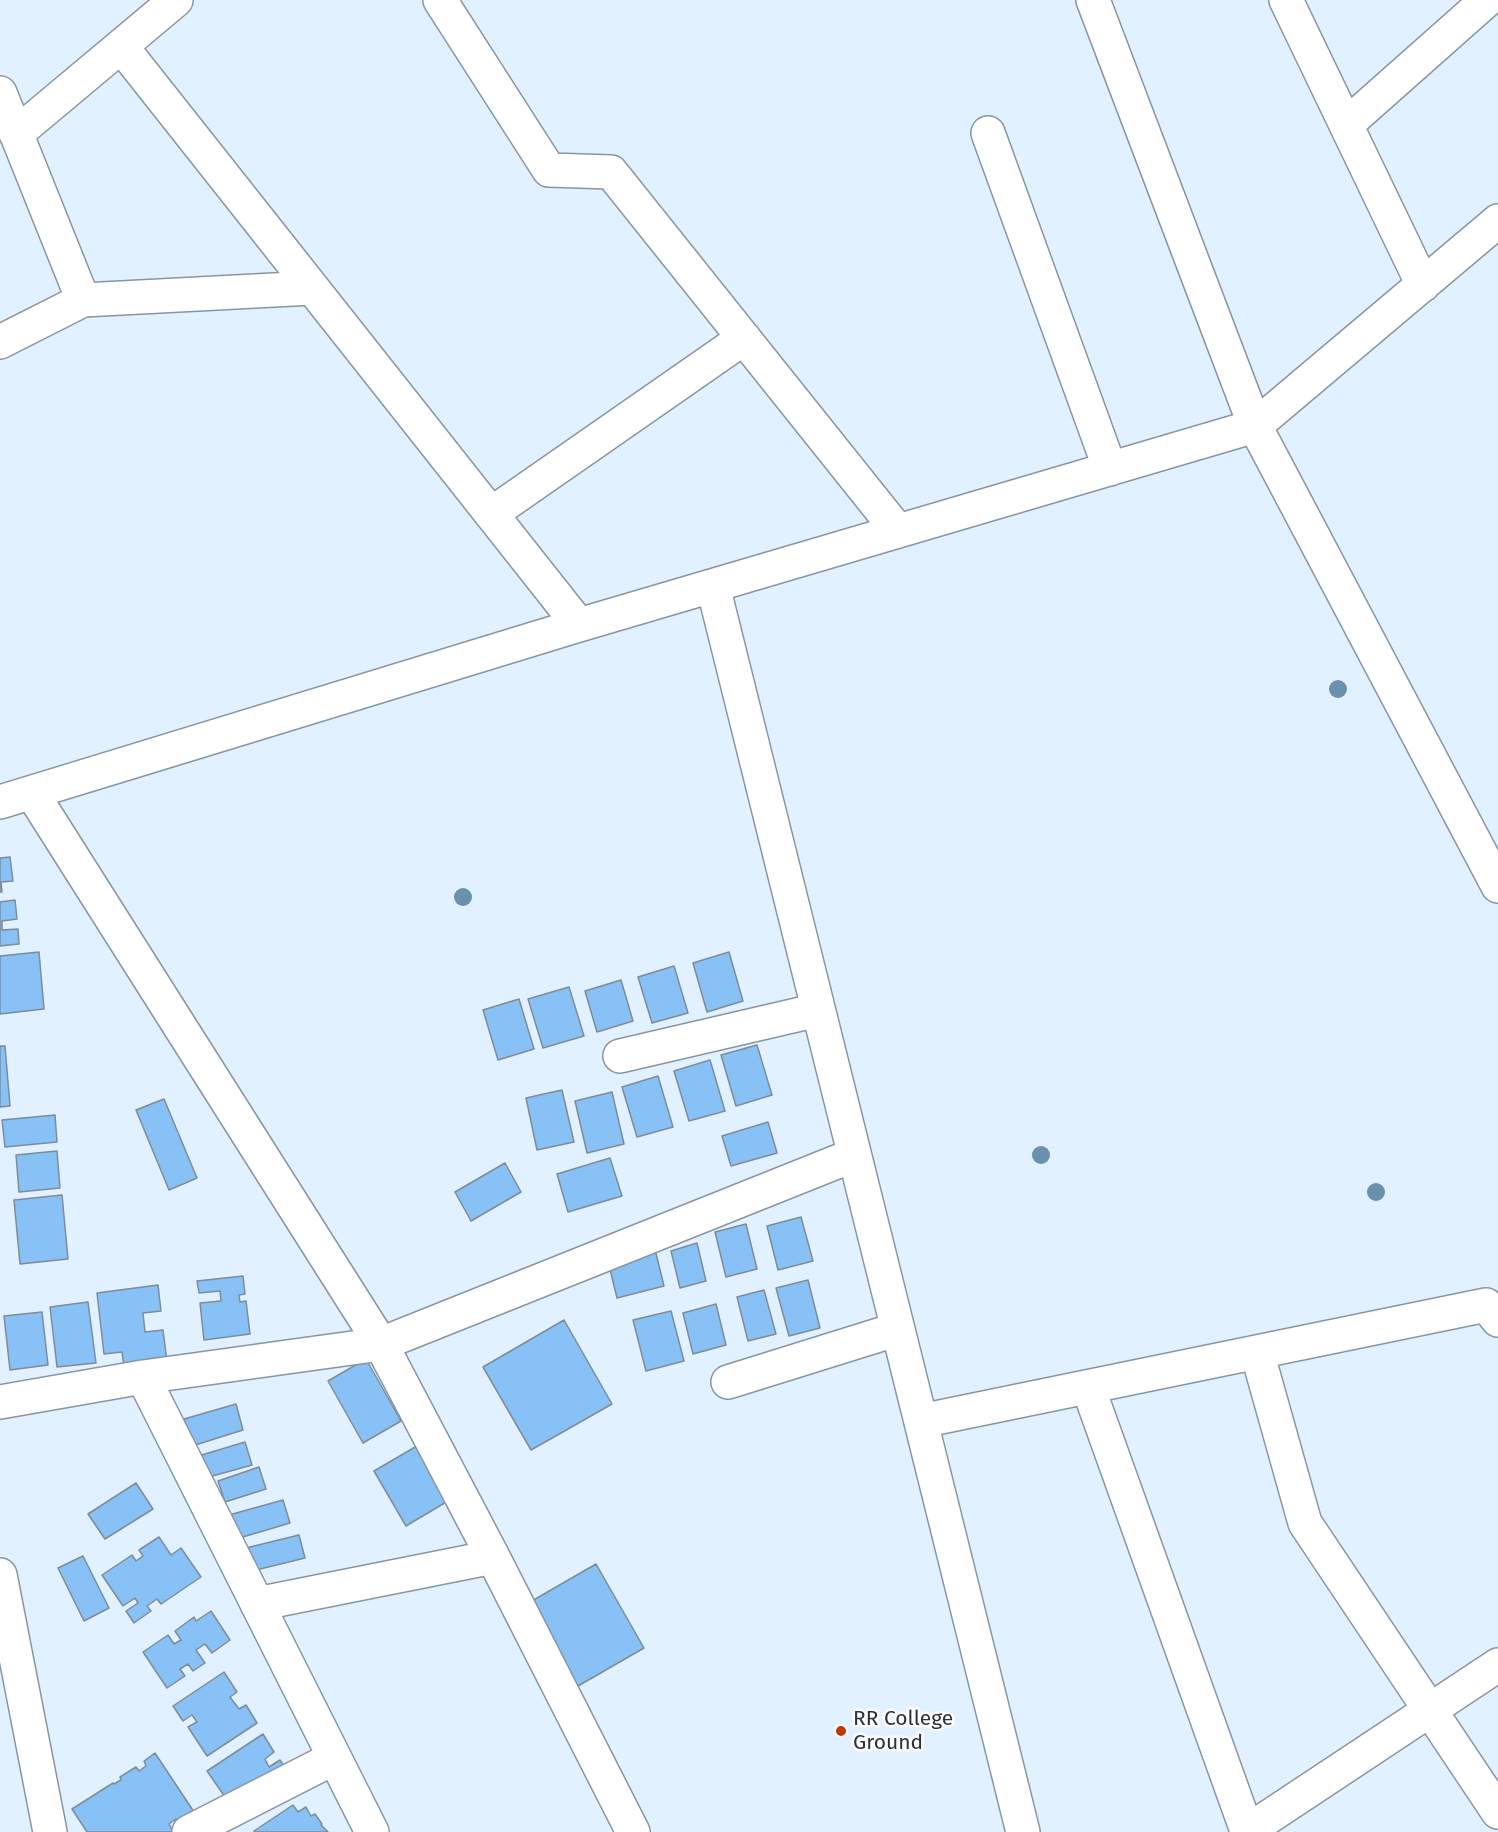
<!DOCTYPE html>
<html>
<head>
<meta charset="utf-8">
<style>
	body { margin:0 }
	canvas { display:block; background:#e2f1ff }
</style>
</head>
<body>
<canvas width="1498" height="1832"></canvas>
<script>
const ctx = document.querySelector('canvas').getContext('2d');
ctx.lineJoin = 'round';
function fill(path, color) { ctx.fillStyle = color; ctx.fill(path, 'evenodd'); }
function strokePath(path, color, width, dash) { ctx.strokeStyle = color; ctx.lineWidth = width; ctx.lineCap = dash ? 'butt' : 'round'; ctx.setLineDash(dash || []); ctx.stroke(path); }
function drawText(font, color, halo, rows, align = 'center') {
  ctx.font = font + ' "Fira Sans",sans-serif'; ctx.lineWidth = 5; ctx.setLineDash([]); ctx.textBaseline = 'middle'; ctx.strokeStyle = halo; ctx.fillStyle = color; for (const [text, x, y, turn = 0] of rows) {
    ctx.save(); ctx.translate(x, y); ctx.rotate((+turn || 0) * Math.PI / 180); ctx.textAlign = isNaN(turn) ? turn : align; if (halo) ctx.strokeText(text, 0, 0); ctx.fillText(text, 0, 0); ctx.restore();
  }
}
const building = new Path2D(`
	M10,857L13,881L1,882L2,892H0V858Z
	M15,900L17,919L2,921V930L18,929L19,944L0,946V902Z
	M39,952L44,1009L0,1014V956Z
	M729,952L743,1001L707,1012L693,963Z
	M674,966L688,1013L652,1023L638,977Z
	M621,980L633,1021L597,1032L585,991Z
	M569,987L584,1036L543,1048L528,999Z
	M519,999L534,1049L498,1060L483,1010Z
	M757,1045L772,1095L736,1106L721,1055Z
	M0,1046H5L10,1106L0,1107Z
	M710,1060L725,1111L689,1121L674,1071Z
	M658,1076L673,1127L637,1137L622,1087Z
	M562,1090L574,1142L537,1150L526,1098Z
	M612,1092L624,1144L587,1153L575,1101Z
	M164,1099L197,1178L169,1190L136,1110Z
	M55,1115L57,1142L5,1147L2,1120Z
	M768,1122L777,1153L731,1166L722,1136Z
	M57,1151L60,1188L19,1192L16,1155Z
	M610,1158L622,1196L568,1212L557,1174Z
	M505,1163L521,1192L471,1221L455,1192Z
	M62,1195L68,1259L20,1264L14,1200Z
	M801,1217L813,1261L778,1270L767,1226Z
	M746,1224L757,1269L726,1277L715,1232Z
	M652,1237L664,1286L617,1298L605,1249Z
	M697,1243L706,1281L680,1288L671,1251Z
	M243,1276L245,1294L239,1295L240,1302L246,1301L250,1334L204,1340L200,1303L221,1301L220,1291L199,1293L197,1281Z
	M808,1280L820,1328L789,1336L776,1288Z
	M158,1285L161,1311L143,1313L145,1332L163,1330L167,1362L124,1367L122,1352L104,1354L97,1293Z
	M764,1290L776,1334L748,1341L737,1297Z
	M88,1302L96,1363L57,1367L50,1307Z
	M716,1304L726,1345L693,1354L683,1313Z
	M671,1311L684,1361L646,1371L633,1320Z
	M42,1312L48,1365L10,1370L4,1316Z
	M564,1320L612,1404L531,1450L483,1367Z
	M366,1359L401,1421L363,1443L328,1381Z
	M236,1404L243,1430L192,1446L184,1419Z
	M245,1442L252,1465L202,1479L195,1457Z
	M422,1443L453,1498L406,1526L374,1471Z
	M259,1467L266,1489L225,1502L218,1481Z
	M136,1483L153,1509L105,1539L88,1514Z
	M283,1500L290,1523L236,1539L229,1515Z
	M299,1535L305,1558L252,1571L246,1548Z
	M159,1537L171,1555L181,1548L201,1577L161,1604L157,1599L147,1606L151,1611L134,1623L126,1611L138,1603L135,1598L123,1606L102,1575L132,1555L136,1561L143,1556L139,1550Z
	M83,1556L109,1608L84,1621L58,1568Z
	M596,1564L644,1648L559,1697L511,1613Z
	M211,1611L230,1640L212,1653L205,1644L196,1650L205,1663L193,1671L188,1664L180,1669L185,1676L167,1688L143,1652L168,1635L174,1644L181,1640L175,1631L194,1617L196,1621Z
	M224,1672L237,1692L230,1697L239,1709L246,1705L257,1723L207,1756L188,1727L197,1722L192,1715L183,1721L173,1706Z
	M263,1734L274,1752L265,1759L269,1767L280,1760L296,1784L232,1807L207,1771Z
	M155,1753L196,1815L180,1825L176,1819L169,1824L173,1831L171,1832H87L72,1809L113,1783L114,1784L121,1780L120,1777L136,1767L139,1771L146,1766L144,1761Z
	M293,1805L298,1812L306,1807L311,1816L315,1814L322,1824L321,1825L328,1832H255L254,1831Z`);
const minor = new Path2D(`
	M440,0L549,170L611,172L898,531
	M1093,0L1255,426L1498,886
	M1286,0L1423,285
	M121,46L579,625
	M0,93L83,300L0,342
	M1346,125L1487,0
	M988,133L1110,469
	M16,134L176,0
	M83,300L312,288
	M491,514L744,338
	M713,586L1023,1832
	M32,793L381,1344L493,1557L633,1832
	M0,802L579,625L1255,426L1498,221
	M620,1056L818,1010
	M1257,1352L1305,1523L1498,1812
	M143,1377L372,1832
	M728,1382L898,1329
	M1088,1387L1247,1831
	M0,1402L143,1377L381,1344L854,1155
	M921,1421L1486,1305L1498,1320
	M0,1575L50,1832
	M257,1604L493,1557
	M189,1832L334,1758
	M1246,1832L1498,1665`);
const trees = [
	[1338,689],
	[463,897],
	[1041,1155],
	[1376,1192]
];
const markers = [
	[841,1731,6,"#c13807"]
];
const poiNames = [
	["RR College",853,1719],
	["Ground",853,1743]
];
fill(building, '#88c1f5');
strokePath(building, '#7e8c98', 1.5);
strokePath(minor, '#8896a2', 36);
strokePath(minor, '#fff', 33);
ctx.fillStyle = '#6990ac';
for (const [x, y] of trees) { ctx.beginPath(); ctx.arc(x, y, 9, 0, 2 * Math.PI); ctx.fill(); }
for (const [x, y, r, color] of markers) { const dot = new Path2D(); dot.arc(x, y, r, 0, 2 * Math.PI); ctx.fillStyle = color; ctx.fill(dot); strokePath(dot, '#fcfcfc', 2); }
drawText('21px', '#2b3136', '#fcfcfc', poiNames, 'left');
</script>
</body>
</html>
